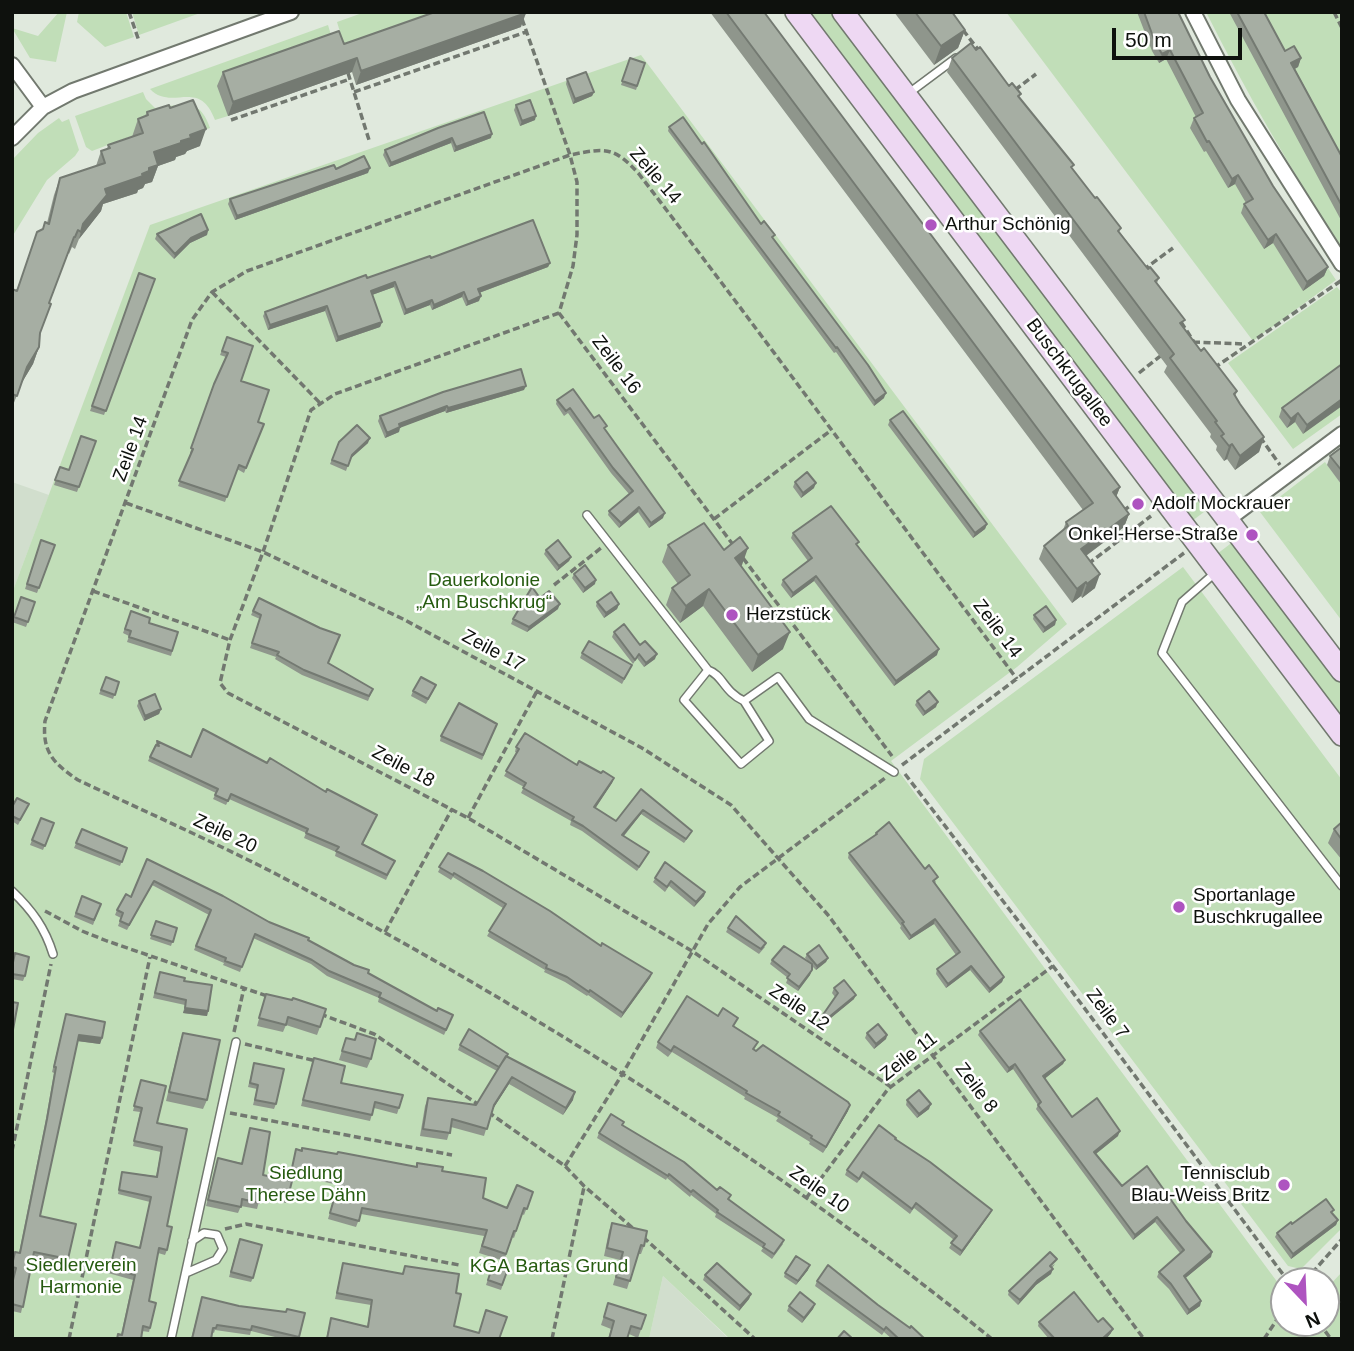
<!DOCTYPE html>
<html>
<head>
<meta charset="utf-8">
<style>
	body { margin:0 }
	#map { position:relative; width:1354px; height:1351px; overflow:hidden; background:#e0e9dd; font-family:Arial,sans-serif }
	canvas { display:block }
	.frame { position:absolute; inset:0; border:14px solid #0e110d; pointer-events:none }
	.north { position:absolute; left:1270px; top:1267px; width:70px; height:70px; box-sizing:border-box; background:#fff; border:2px solid #9fa09e; border-radius:50%; rotate:157deg; font-size:19px; font-weight:700; line-height:28px; text-align:center; color:#0e110d }
	.north::after { content:''; display:block; margin:auto; width:24px; height:32px; background:#ae54c0; clip-path:polygon(50% 0,100% 100%,50% 72%,0 100%) }
	.scale { position:absolute; left:1112px; top:28px; width:130px; height:32px; box-sizing:border-box; border:4px solid #0e110d; border-top:0; padding-left:9px; font-size:21px; line-height:24px; white-space:nowrap; color:#0e110d; -webkit-text-stroke:5px #fff; paint-order:stroke }
</style>
</head>
<body>
<div id="map">
<canvas width="1354" height="1351"></canvas>
<div class="frame"></div>
<div class="north">N</div>
<div class="scale">50 m</div>
</div>
<script>
const ctx = document.querySelector('canvas').getContext('2d');
ctx.lineJoin = 'round';
function fill(path, color) { ctx.fillStyle = color; ctx.fill(path, 'evenodd'); }
function strokePath(path, color, width, dash) { ctx.strokeStyle = color; ctx.lineWidth = width; ctx.lineCap = dash ? 'butt' : 'round'; ctx.setLineDash(dash || []); ctx.stroke(path); }
function drawText(font, color, halo, rows, align = 'center') {
  ctx.font = font + ' Arial,sans-serif'; ctx.lineWidth = 5; ctx.setLineDash([]); ctx.textBaseline = 'middle'; ctx.strokeStyle = halo; ctx.fillStyle = color; for (const [text, x, y, turn = 0] of rows) {
    ctx.save(); ctx.translate(x, y); ctx.rotate((+turn || 0) * Math.PI / 180); ctx.textAlign = isNaN(turn) ? turn : align; if (halo) ctx.strokeText(text, 0, 0); ctx.fillText(text, 0, 0); ctx.restore();
  }
}
const built = new Path2D(`
	M12,482L49,495L12,593Z
	M663,1276L729,1339H649Z`);
const green = new Path2D(`
	M59,12H67L56,62L30,58L12,28L38,36Z
	M79,12H126L134,37L105,47L77,22Z
	M132,12H203L139,35Z
	M365,12H470L347,55L337,22Z
	M811,12H834L1208,509L1192,521Z
	M1006,12H1179C1189,35 1199,58 1211,80C1248,149 1292,215 1336,280L1253,341Z
	M1206,12H1342V248C1292,172 1247,94 1206,12Z
	M328,25L334,45L228,116L215,120C199,77 172,112 150,89Z
	M641,55L1067,624L1017,667L891,761L1284,1291V1323H1326V1289L1342,1272V1339H730L663,1276L649,1339H12V593L150,225Z
	M143,92L146,99L155,108C183,105 199,96 210,128L193,134L142,132L92,151L86,147L75,116Z
	M59,118L62,122L69,119L79,150L75,156L47,180L12,237V160L38,133Z
	M1337,287L1342,293V414L1293,449L1228,363Z
	M1325,462L1342,485V621L1260,512Z
	M1234,541L1342,686V721L1217,554Z
	M1183,567L1342,780V1228L1301,1269L1288,1266L920,779L924,759Z`);
const path = new Path2D(`
	M129,12L139,41
	M1334,12L1342,28
	M522,19L570,155L577,182V235L573,266L559,313
	M963,30L980,52
	M348,73L369,140
	M1015,90L1036,74
	M354,92L526,32
	M231,120L350,79
	M1143,270L1173,248
	M212,292L320,403
	M559,313L335,394L311,410L263,552L230,640L220,683L228,693L468,818L692,951L891,1087
	M559,313L734,546
	M1181,322L1196,345
	M1193,342L1245,344
	M1214,368L1342,280
	M1139,373L1163,354
	M1260,437L1280,465
	M126,503L263,552L403,619L642,748L731,805L828,915L1144,1339
	M1123,511L1138,500
	M714,519L830,431
	M743,558L892,756
	M1088,564L1151,516
	M554,585L601,548
	M93,591L230,640
	M902,765L1184,553
	M905,774L1053,966L1288,1281
	M468,818L537,691
	M45,911L82,931L107,941L270,997
	M385,932L452,809
	M320,1014L374,1034L479,1105
	M234,1032L244,988
	M245,1044L316,1061
	M488,1112L565,1166L584,1186L635,1230
	M230,1113L452,1155
	M12,1151L51,964
	M565,1166L623,1073L708,924L740,887L885,778
	M807,1197L888,1089L1053,966
	M225,1229L246,1224L459,1265
	M643,1237L755,1339
	M1305,1281L1342,1239
	M1319,1323L1331,1339
	M69,1339L150,957
	M552,1339L584,1187
	M992,1339C771,1160 530,1007 278,875C212,841 144,811 78,780C53,763 42,752 45,721L192,320L212,292L247,271L570,155C605,148 614,146 639,174C767,341 891,511 1017,679
	M1264,1339L1284,1309`);
const lane = new Path2D(`
	M909,93L956,58
	M587,515L708,670
	M1216,572L1182,602L1162,653L1342,886
	M744,701C724,692 723,675 708,670L684,700L741,764L769,741L744,701L778,677L809,719L894,772
	M12,891C32,910 45,928 53,954
	M186,1273L216,1260L223,1249L217,1235L204,1233L192,1241
	M171,1339L236,1042`);
const street = new Path2D(`
	M1193,12L1238,100L1342,264
	M12,65L43,107
	M12,138L43,107L73,91L291,12
	M1227,520L1342,434`);
const secondary = new Path2D(`
	M796,12L1342,735
	M843,12L1342,671`);
const wall = new Path2D(`
	M710,12H764L1120,487L1116,497L1129,514L1124,527L1086,556L1095,588L1082,598L1081,596L1072,603L1039,559L1044,546L1063,530L1066,522L1083,510Z
	M894,12H952L965,30L958,48L934,65Z
	M1137,12H1178L1210,77L1273,186L1328,267L1324,276L1303,291L1273,243L1264,249L1241,213L1244,204L1246,203L1235,184L1228,188L1206,151L1204,152L1190,128L1194,118L1196,117L1166,59L1159,63L1152,51Z
	M1229,12H1264L1285,51L1301,58L1298,67L1295,69L1342,157V222Z
	M521,27L356,85L352,72L228,116L217,86L223,72L344,44Z
	M976,50L1009,86L1021,94L1019,98L1072,169L1148,269L1159,278L1157,283L1182,326L1201,351L1237,391L1235,397L1240,404L1264,437L1259,452L1235,470L1227,459L1224,461L1216,450L1217,446L1210,437L1211,434L1164,372L1167,366L947,72L952,58Z
	M630,58L645,63L636,90L621,85Z
	M567,79L594,92L592,96L573,104L566,84Z
	M516,105L535,120L520,126L514,110Z
	M170,108L200,146L187,151L185,154L176,157L175,160L158,166L152,182L145,184L143,188L138,190L137,193L103,204L101,211L79,239L75,249L72,247L69,254L68,253L49,303L40,333L39,347L33,364L21,384L12,408V289L17,291L37,232L43,229L47,223L54,195L60,178L96,166L101,151L107,149L108,145L132,137L138,119L145,116L147,112Z
	M669,127L702,144L761,224L774,239L884,398L874,406L836,352L834,353L668,131Z
	M438,128L491,138L454,152L451,143L389,167L383,155L385,150Z
	M368,173L235,220L228,204L230,199Z
	M208,230L207,235L190,243L174,259L155,239L157,234Z
	M431,258L550,263L548,267L479,293V301L466,306L462,297L432,310L430,305L404,315L394,287L372,295L382,322L380,327L336,342L325,311L268,330L263,316L265,312Z
	M139,273L155,279L104,415L90,411Z
	M227,337L241,381L258,422L264,424L244,473L237,469L225,502L178,486L191,454L190,453L212,389L226,357L220,355Z
	M1342,364L1303,434L1295,422L1287,428L1279,417L1282,408Z
	M524,390L446,413L445,411L400,427L399,432L385,438L378,421L380,416Z
	M557,400L594,418L605,430L663,518L649,528L638,512L619,528L608,515L609,511L629,494L611,473L568,413L564,416L556,404Z
	M890,420L987,524L985,529L973,538L888,425Z
	M96,441L77,492L54,485L60,467L68,470Z
	M339,442L368,443L350,459L346,471L330,464Z
	M1342,447V483L1341,484L1327,465L1330,456Z
	M795,482L814,488L801,498L793,487Z
	M793,533L857,546L937,655L894,686L814,581L791,598L781,585L783,580L808,561L791,538Z
	M41,540L55,545L37,593L25,589Z
	M668,545L724,550L742,565L741,566L783,649L752,672L703,606L680,623L666,605L672,588L678,584L662,562Z
	M546,550L571,557L569,561L557,571L544,554Z
	M574,574L595,584L583,593L572,578Z
	M21,597L35,602L26,627L12,622Z
	M259,598L328,663L373,689L368,701L302,675L275,659L276,657L250,648L260,619L251,615Z
	M540,598L558,609L527,632L511,624L513,619Z
	M597,602L619,604L617,609L604,618L596,606Z
	M131,611L149,623L178,632L171,656L127,642L129,636L123,633Z
	M1034,615L1056,620L1055,625L1043,633L1033,619Z
	M614,632L640,645L655,659L644,667L637,658L633,664L612,637Z
	M582,653L632,665L622,684L580,658Z
	M106,677L119,682L113,699L99,694Z
	M434,690L426,704L411,696L413,691Z
	M139,701L161,709L159,714L144,721L137,706Z
	M917,701L936,707L923,716L915,705Z
	M497,724L482,760L440,741L441,736Z
	M157,741L191,757L267,763L326,792L377,815L363,844L395,861L386,880L335,856L336,852L304,838L306,833L229,799L226,805L213,799L216,793L148,761Z
	M516,747L577,765L614,778L612,783L595,808L616,821L641,789L690,835L684,843L641,814L624,836L647,856L637,871L582,831L570,825L571,821L521,793L524,787L504,776L517,753L515,752Z
	M29,804L18,825L12,821V807Z
	M41,818L54,823L43,850L30,845Z
	M1342,822V860L1328,843L1334,829Z
	M82,829L127,848L120,866L74,848Z
	M876,833L925,869L936,882L935,883L1004,977L1002,982L989,993L970,970L946,988L936,974L937,969L956,955L934,924L909,940L900,928L901,926L848,858L849,853L875,836Z
	M448,853L601,946L652,973L650,978L621,1018L588,995L587,996L565,982L544,972L545,970L487,936L503,908L453,877L451,880L438,872Z
	M147,859L269,922L308,940L451,1020L444,1035L378,1002L379,998L327,976L311,964L253,938L240,972L223,965L224,963L194,950L209,915L152,885L127,930L118,926L121,918L115,915L117,910L131,897Z
	M665,862L705,892L704,896L694,907L669,886L665,892L653,882Z
	M82,896L101,904L93,925L74,917Z
	M156,921L177,928L171,946L150,939Z
	M728,928L765,947L759,954L726,932Z
	M15,953L25,976L23,981L12,979V964Z
	M807,954L828,958L826,962L816,970L812,966L810,975L798,991L786,983L788,978L770,964L772,960L809,962L805,958Z
	M160,972L184,981L208,1011L207,1016L183,1013L185,1005L153,998Z
	M834,988L854,999L821,1026L818,1023L820,1019L835,997L832,993Z
	M266,994L320,1027L317,1035L286,1025L283,1032L257,1026Z
	M66,1014L102,1038L100,1044L78,1041L40,1216L68,1259L65,1265L33,1258L21,1313L12,1311V1281L14,1273H12V1260L15,1252L19,1253L45,1124L54,1073L52,1072Z
	M718,1016L738,1018L734,1026L758,1042L754,1050L848,1111L823,1153L809,1144L810,1142L776,1121L778,1118L744,1099L745,1097L672,1052L668,1057L656,1048L658,1042Z
	M980,1031L1065,1060L1063,1064L1045,1078L1072,1117L1118,1136L1096,1154L1122,1186L1186,1221L1212,1252L1211,1257L1185,1278L1201,1301L1200,1306L1187,1315L1169,1289L1157,1277L1159,1272L1180,1253L1155,1222L1133,1240L1036,1109L1038,1105L1013,1069L1007,1073L978,1035Z
	M183,1033L207,1100L203,1109L166,1101L180,1042Z
	M357,1033L371,1059L367,1068L339,1060L346,1038L354,1040Z
	M867,1033L887,1035L886,1039L874,1049L865,1038Z
	M460,1045L507,1057L573,1100L563,1115L509,1084L492,1110L484,1136L451,1127L447,1140L420,1136L425,1106L428,1098L476,1105L497,1071L458,1050Z
	M314,1058L341,1083L399,1108L397,1114L374,1108L370,1121L301,1106Z
	M254,1063L276,1104L274,1109L253,1105L257,1089L248,1087Z
	M141,1080L157,1123L187,1129L167,1226V1250L165,1255L158,1253L149,1301L150,1328L149,1332L142,1331L141,1339H116L118,1334L121,1335L133,1280L108,1273L115,1247L139,1248L150,1202L118,1194L121,1177L122,1172L156,1176L161,1152L133,1146L140,1112L133,1111Z
	M907,1100L929,1109L917,1118L906,1105Z
	M622,1125L717,1190L731,1195L729,1200L783,1244L772,1259L761,1251L763,1248L715,1217L716,1214L691,1195L690,1197L667,1178L666,1180L597,1138L599,1133Z
	M250,1128L263,1175L288,1197L286,1203L260,1198L257,1209L241,1206L238,1213L206,1206L218,1158L242,1163Z
	M895,1139L990,1214L960,1256L949,1248L954,1240L914,1208L910,1214L862,1177L857,1183L845,1175L847,1170Z
	M296,1149L337,1154L416,1167L417,1163L442,1171L483,1198L507,1208L533,1192L524,1215L522,1214L514,1238L512,1237L504,1261L479,1253L484,1236L361,1214L356,1227L328,1219L338,1185L290,1174Z
	M1333,1214L1338,1220L1336,1225L1291,1259L1275,1237L1277,1233L1292,1224Z
	M612,1223L644,1246L641,1254H638L627,1289L613,1285L620,1260L604,1256L609,1231Z
	M238,1244L253,1278L251,1282L229,1277Z
	M343,1263L402,1274L405,1266L456,1293L454,1326L499,1339H326L331,1318L367,1327L371,1305L335,1299Z
	M493,1264L508,1269L501,1290L486,1285Z
	M1055,1264L1052,1268L1051,1274L1036,1285L1018,1305L1008,1295L1009,1291Z
	M808,1270L796,1285L784,1277L785,1273Z
	M705,1275L751,1294L749,1299L739,1311L703,1280Z
	M817,1281L878,1305L925,1339H892L884,1332L882,1335L815,1286Z
	M202,1297L239,1306L286,1312L305,1313L299,1339H283L251,1331L250,1335L215,1330L214,1333L212,1332L211,1339H191Z
	M608,1303L646,1315L638,1338L629,1334L627,1339H608L611,1329L601,1325Z
	M815,1304L813,1309L802,1323L787,1311L789,1306Z
	M1039,1322H1098L1111,1333L1106,1339H1049L1038,1326Z`);
const shadedWall = new Path2D(`
	M526,13L521,27L356,85L361,71Z
	M965,30L958,48L934,65L941,46Z
	M1170,50L1166,59L1159,63L1162,54Z
	M357,58L352,72L228,116L233,102Z
	M1301,58L1298,67L1288,72L1291,63Z
	M594,92L592,96L573,104L575,99Z
	M536,116L535,120L520,126L522,121Z
	M206,129L200,146L187,151L185,154L176,157L175,160L158,166L152,182L145,184L143,188L138,190L137,193L103,204L101,211L79,239L83,224L105,189L142,174L154,152L181,141L190,135Z
	M492,134L491,138L454,152L456,147Z
	M452,138L451,143L389,167L391,163Z
	M370,168L368,173L235,220L237,216Z
	M1238,175L1235,184L1228,188L1232,179Z
	M208,230L207,235L190,243L174,259L175,254L191,238Z
	M1276,234L1273,243L1264,249L1268,240Z
	M550,263L548,267L476,294L478,289Z
	M1328,267L1324,276L1303,291L1307,282Z
	M395,282L394,287L369,296L371,291Z
	M464,292L462,297L432,310L434,305Z
	M481,296L479,301L466,306L468,302Z
	M432,300L430,305L404,315L406,310Z
	M327,306L325,311L268,330L270,325Z
	M382,322L380,327L336,342L338,337Z
	M39,347L33,364L21,384L12,407L27,367Z
	M526,386L524,390L446,413L448,408Z
	M886,393L884,398L874,406L875,401Z
	M1342,399V406L1303,434L1307,425Z
	M447,406L445,411L397,429L399,424Z
	M1298,413L1295,422L1287,428L1291,419Z
	M400,427L399,432L385,438L387,433Z
	M1264,437L1259,452L1235,470L1240,456Z
	M370,438L368,443L350,459L352,455Z
	M1232,444L1227,459L1224,461L1229,446Z
	M816,483L814,488L801,498L803,493Z
	M1120,487L1115,500L1113,492Z
	M639,507L638,512L619,528L621,523Z
	M665,513L663,518L649,528L651,523Z
	M1129,514L1124,527L1076,563L1081,549Z
	M987,524L985,529L973,538L975,533Z
	M748,548L742,565L729,575L735,558Z
	M571,557L569,561L557,571L559,566Z
	M1100,574L1095,588L1082,598L1087,584Z
	M816,576L814,581L791,598L793,593Z
	M596,580L595,584L583,593L585,588Z
	M1086,582L1081,596L1072,603L1077,589Z
	M709,589L703,606L680,623L686,606Z
	M560,604L558,609L527,632L529,627Z
	M619,604L617,609L604,618L606,613Z
	M1056,620L1055,625L1043,633L1045,628Z
	M790,632L783,649L752,672L758,655Z
	M939,649L937,655L894,686L896,681Z
	M657,654L655,659L644,667L646,663Z
	M938,702L936,707L923,716L925,712Z
	M161,709L159,714L144,721L145,716Z
	M614,778L612,783L593,812L594,807Z
	M643,810L641,814L621,839L622,835Z
	M705,892L704,896L694,907L696,902Z
	M935,919L934,924L909,940L911,936Z
	M828,958L826,962L816,970L817,966Z
	M971,966L970,970L946,988L948,984Z
	M812,970L810,975L798,991L799,987Z
	M652,973L650,978L621,1018L623,1013Z
	M1004,977L1002,982L989,993L990,989Z
	M856,995L854,999L821,1026L823,1022Z
	M185,1008L208,1011L207,1016L183,1013Z
	M79,1035L102,1038L100,1044L77,1041Z
	M887,1035L886,1039L874,1049L876,1044Z
	M1065,1060L1063,1064L1042,1081L1043,1076Z
	M1015,1064L1013,1069L1007,1073L1009,1068Z
	M512,1077L509,1084L491,1112L494,1105Z
	M575,1092L573,1100L563,1115L566,1108Z
	M931,1104L929,1109L917,1118L919,1114Z
	M850,1105L848,1111L823,1153L826,1147Z
	M1120,1131L1118,1136L1093,1156L1094,1152Z
	M992,1210L990,1214L960,1256L962,1251Z
	M1157,1217L1155,1222L1133,1240L1135,1235Z
	M1338,1220L1336,1225L1291,1259L1293,1254Z
	M1212,1252L1211,1257L1182,1281L1184,1276Z
	M810,1265L808,1270L796,1285L798,1281Z
	M1053,1269L1051,1274L1036,1285L1018,1305L1020,1300L1038,1280Z
	M751,1294L749,1299L739,1311L740,1306Z
	M1201,1301L1200,1306L1187,1315L1189,1310Z
	M815,1304L813,1309L802,1323L804,1318Z
	M1113,1329L1111,1333L1106,1339H1102Z`);
const building = new Path2D(`
	M435,12H526V13L361,71L357,58L233,102L223,72L339,31L344,44Z
	M726,12H764L1120,487L1113,492L1129,514L1081,549L1100,574L1087,584L1086,582L1077,589L1044,546L1068,526L1066,522L1093,503Z
	M915,12H952L965,30L941,46Z
	M1144,12H1178L1210,77L1273,186L1328,267L1307,282L1276,234L1268,240L1244,204L1253,199L1238,175L1232,179L1209,141L1207,142L1194,118L1203,113L1170,50L1162,54L1155,42Z
	M1237,12H1264L1285,51L1294,46L1301,58L1291,63L1342,157V206Z
	M971,43L976,50L980,47L1009,86L1012,83L1021,94L1018,96L1074,165L1071,167L1095,198L1097,197L1121,228L1118,231L1148,269L1150,267L1159,278L1155,281L1185,320L1180,323L1201,351L1204,348L1237,391L1234,394L1240,404L1264,437L1240,456L1232,444L1229,446L1221,436L1224,434L1215,422L1217,421L1170,358L1174,354L952,58Z
	M630,58L645,63L637,86L622,81Z
	M586,72L594,92L575,99L567,79Z
	M193,100L206,129L190,135L191,138L181,141V143L154,152L158,165L149,168V171L142,174L143,176L105,189L107,195L83,224L81,232L78,230L75,237H74L49,303L51,304L40,333L39,347L27,367L17,396L12,394V289L17,291L37,232L43,229L45,222L49,224L60,178L105,163L101,151L110,148L108,145L143,133L138,119L148,115L147,112L169,105L170,108Z
	M530,100L536,116L522,121L516,105Z
	M484,112L492,134L456,147L452,138L391,163L385,150L438,128Z
	M683,117L702,144L704,142L761,224L764,221L775,235L772,237L868,365L886,393L875,401L837,347L836,348L669,127Z
	M364,156L370,168L237,216L230,199L334,165L336,169Z
	M201,214L208,230L191,238L175,254L157,234Z
	M533,220L550,263L478,289L481,296L468,302L464,292L434,305L432,300L406,310L395,282L371,291L382,322L338,337L327,306L270,325L265,312L366,275L367,278L430,256L431,258Z
	M139,273L155,279L106,411L92,406Z
	M227,337L253,346L241,381L269,390L258,422L264,424L246,468L239,465L227,497L179,481L193,449L191,448L214,384L228,353L222,351Z
	M1342,364V399L1307,425L1298,413L1291,419L1282,408Z
	M521,369L526,386L448,408L447,406L399,424L400,427L387,433L380,416L443,392Z
	M573,389L594,418L599,415L607,426L604,428L665,513L651,523L639,507L621,523L609,511L633,491L613,468L570,408L566,411L557,400Z
	M903,411L987,524L975,533L890,420Z
	M357,425L370,438L352,455L348,466L332,460L339,442Z
	M81,436L96,441L79,487L55,480L60,467L69,470Z
	M1342,447V471L1330,456Z
	M807,472L816,483L803,493L795,482Z
	M831,506L859,542L856,544L939,649L896,681L816,576L793,593L783,580L812,558L793,533Z
	M704,523L724,550L740,537L748,548L735,558L790,632L758,655L709,589L686,606L672,588L690,575L668,545Z
	M41,540L55,545L39,588L27,584Z
	M558,540L571,557L559,566L546,550Z
	M585,565L596,580L585,588L574,574Z
	M532,587L540,598L549,591L560,604L529,627L513,619Z
	M611,592L619,604L606,613L597,602Z
	M21,597L35,602L28,622L14,617Z
	M259,598L320,628L340,635L328,663L373,689L369,696L304,670L277,655L279,652L252,643L261,615L253,611Z
	M1046,606L1056,620L1045,628L1034,615Z
	M131,611L150,618L149,623L178,632L172,651L129,637L131,631L125,629Z
	M624,624L640,645L645,641L657,654L646,663L639,654L635,660L614,632Z
	M589,641L632,665L624,679L582,653Z
	M106,677L119,682L115,695L101,690Z
	M421,677L436,685L428,699L413,691Z
	M929,691L938,702L925,712L917,701Z
	M155,694L161,709L145,716L139,701Z
	M459,703L497,724L483,755L441,736Z
	M203,729L267,763L270,758L326,792L327,789L377,815L362,844L395,861L387,875L336,851L339,847L306,833L308,829L231,794L228,801L215,795L218,789L150,757L156,745L159,746L157,741L191,757Z
	M525,733L577,765L579,761L601,773L603,771L614,778L594,807L616,821L641,789L692,831L686,839L643,810L622,835L649,852L639,867L583,826L572,820L574,817L523,788L526,783L506,771L519,749L516,747Z
	M17,798L29,804L20,820L12,816V807Z
	M41,818L54,823L45,846L32,840Z
	M889,822L925,869L929,865L938,877L933,881L1004,977L990,989L971,966L948,984L937,969L960,952L935,919L911,936L902,923L904,922L849,853L877,834L876,833Z
	M1342,822V840L1334,829Z
	M82,829L127,848L122,862L76,843Z
	M448,853L483,871L550,911L601,946L602,943L652,973L623,1013L590,990L589,992L567,977L546,968L547,965L489,931L506,904L454,873L453,875L439,867Z
	M147,859L223,896L269,922L309,938L308,940L354,965L369,970L368,973L437,1011L438,1008L453,1015L446,1030L379,997L381,993L329,971L312,960L255,934L242,967L225,961L226,958L196,946L211,910L154,881L129,925L120,921L123,913L117,910L126,894L131,897Z
	M665,862L705,892L696,902L671,881L667,887L655,878Z
	M82,896L101,904L94,920L76,913Z
	M736,916L766,943L761,949L728,928Z
	M156,921L177,928L173,942L151,935Z
	M819,945L828,958L817,966L807,954Z
	M784,946L812,964V970L799,987L787,978L790,974L772,960Z
	M15,953L29,957L25,976L12,974V967Z
	M160,972L185,978L184,981L212,985L208,1011L185,1008L186,1000L155,993Z
	M844,980L856,995L823,1022L820,1019L838,993L834,988Z
	M266,994L292,1000L293,998L326,1009L320,1027L288,1017L286,1025L259,1018Z
	M687,996L718,1016L723,1008L738,1018L733,1026L758,1042L753,1049L756,1051L763,1045L848,1102L850,1105L826,1147L811,1138L812,1136L778,1115L780,1112L746,1093L747,1091L674,1046L671,1051L658,1042Z
	M1020,999L1065,1060L1043,1076L1072,1117L1097,1098L1120,1131L1094,1152L1122,1186L1147,1166L1186,1221L1212,1252L1184,1276L1201,1301L1189,1310L1171,1284L1159,1272L1184,1250L1157,1217L1135,1235L1038,1105L1041,1102L1015,1064L1009,1068L980,1031Z
	M12,1002L18,1003L12,1035Z
	M66,1014L105,1022L102,1038L79,1035L40,1216L76,1224L68,1259L34,1252L23,1307L12,1304V1284L16,1268L12,1267V1265L15,1252L20,1253L47,1119L56,1067H54Z
	M878,1024L887,1035L876,1044L867,1033Z
	M469,1029L508,1054L499,1067L460,1045Z
	M183,1033L220,1040L207,1100L169,1092Z
	M357,1033L376,1039L371,1059L342,1051L346,1038L355,1040Z
	M506,1056L575,1092L566,1108L512,1077L494,1105L487,1129L452,1119L450,1133L423,1129L428,1098L476,1105Z
	M314,1058L345,1066L341,1083L403,1095L399,1108L375,1102L372,1115L303,1100Z
	M254,1063L284,1069L276,1104L255,1100L258,1085L250,1083Z
	M141,1080L166,1086L157,1123L187,1129L167,1226L172,1227L167,1250L159,1248L149,1301L156,1303L150,1328L143,1326L141,1339H117L118,1334L122,1335L135,1275L110,1269L116,1242L140,1248L151,1197L119,1190L122,1172L157,1177L162,1147L134,1141L142,1108L134,1106Z
	M919,1090L931,1104L919,1114L907,1100Z
	M611,1114L624,1122L622,1125L684,1162L717,1190L720,1187L731,1195L728,1199L784,1240L774,1254L763,1247L765,1244L717,1212L718,1210L693,1190L691,1192L669,1174L668,1176L599,1133Z
	M879,1125L896,1138L895,1139L930,1162L992,1210L962,1251L951,1243L957,1236L916,1203L912,1209L863,1172L859,1179L847,1170Z
	M250,1128L270,1132L263,1175L292,1181L288,1197L262,1192L259,1203L242,1199L241,1207L208,1200L218,1158L242,1164Z
	M302,1148L337,1154L338,1152L417,1167V1163L443,1167L442,1171L486,1178L483,1198L507,1208L517,1185L533,1192L527,1209L524,1208L516,1231H514L506,1254L482,1246L487,1230L362,1208L359,1221L330,1213L340,1178L292,1168L296,1149L302,1151Z
	M1326,1199L1334,1210L1331,1212L1338,1220L1293,1254L1277,1233L1291,1222L1292,1224Z
	M612,1223L647,1231L644,1246L641,1245L630,1281L616,1277L623,1252L607,1248Z
	M240,1239L262,1245L253,1278L231,1272Z
	M1050,1252L1057,1259L1050,1266L1053,1269L1038,1280L1020,1300L1009,1291Z
	M796,1256L810,1265L798,1281L785,1273Z
	M343,1263L403,1274L405,1266L459,1274L456,1293L461,1294L454,1326L479,1333L486,1310L507,1317L499,1339H327L331,1318L368,1327L372,1300L337,1293Z
	M717,1263L751,1294L740,1306L705,1275Z
	M493,1264L508,1269L502,1285L488,1280Z
	M828,1265L878,1305L910,1328L911,1326L925,1339H899L886,1327L884,1330L817,1281Z
	M800,1292L815,1304L804,1318L789,1306Z
	M1074,1292L1098,1322L1103,1318L1113,1329L1102,1339H1055L1039,1322Z
	M202,1297L239,1306L286,1312L287,1309L305,1313L299,1337L252,1326L251,1330L217,1325L216,1328H213L211,1339H192Z
	M608,1303L646,1315L641,1329L631,1326L627,1339H609L614,1321L604,1317Z
	M844,1331L853,1339H837Z`);
const markers = [
	[931,225,7,"#ae54c0"],
	[1138,504,7,"#ae54c0"],
	[1252,535,7,"#ae54c0"],
	[732,615,7,"#ae54c0"],
	[1179,907,7,"#ae54c0"],
	[1284,1185,7,"#ae54c0"]
];
const streetNames = [
	["Zeile 14",655,176,49],
	["Zeile 16",616,365,53],
	["Buschkrugallee",1069,373,53],
	["Zeile 14",131,449,-70],
	["Zeile 14",997,629,53],
	["Zeile 17",493,651,28],
	["Zeile 18",403,767,28],
	["Zeile 20",225,834,25],
	["Zeile 12",799,1008,34],
	["Zeile 7",1107,1014,53],
	["Zeile 11",909,1057,-38],
	["Zeile 8",976,1088,53],
	["Zeile 10",819,1190,35]
];
const poiNames = [
	["Arthur Schönig",945,225],
	["Adolf Mockrauer",1152,504],
	["Onkel-Herse-Straße",1238,535,"right"],
	["Herzstück",746,615],
	["Sportanlage",1193,896],
	["Buschkrugallee",1193,918],
	["Tennisclub",1270,1174,"right"],
	["Blau-Weiss Britz",1270,1196,"right"]
];
const parkNames = [
	["Dauerkolonie",484,581],
	["„Am Buschkrug“",484,603],
	["Siedlung",306,1174],
	["Therese Dähn",306,1196],
	["Siedlerverein",81,1266],
	["Harmonie",81,1288],
	["KGA Bartas Grund",549,1267]
];
fill(built, '#d1decd');
fill(green, '#c1deb8');
strokePath(lane, '#72796f', 10);
strokePath(street, '#72796f', 18);
strokePath(secondary, '#72796f', 24);
strokePath(path, '#727870', 3.5, [7, 3.5]);
strokePath(lane, '#fff', 7);
strokePath(street, '#fff', 14);
strokePath(secondary, '#eed8f3', 21);
fill(wall, '#8f968c');
fill(shadedWall, '#747a72');
fill(building, '#a6aea3');
strokePath(building, '#747a72', 2);
for (const [x, y, r, color] of markers) { const dot = new Path2D(); dot.arc(x, y, r, 0, 2 * Math.PI); ctx.fillStyle = color; ctx.fill(dot); strokePath(dot, '#fff', 2.5); }
drawText('19px', '#0e110d', '#fff', streetNames);
drawText('19px', '#0e110d', '#fff', poiNames, 'left');
drawText('19px', '#265b10', '#fff', parkNames);
</script>
</body>
</html>
